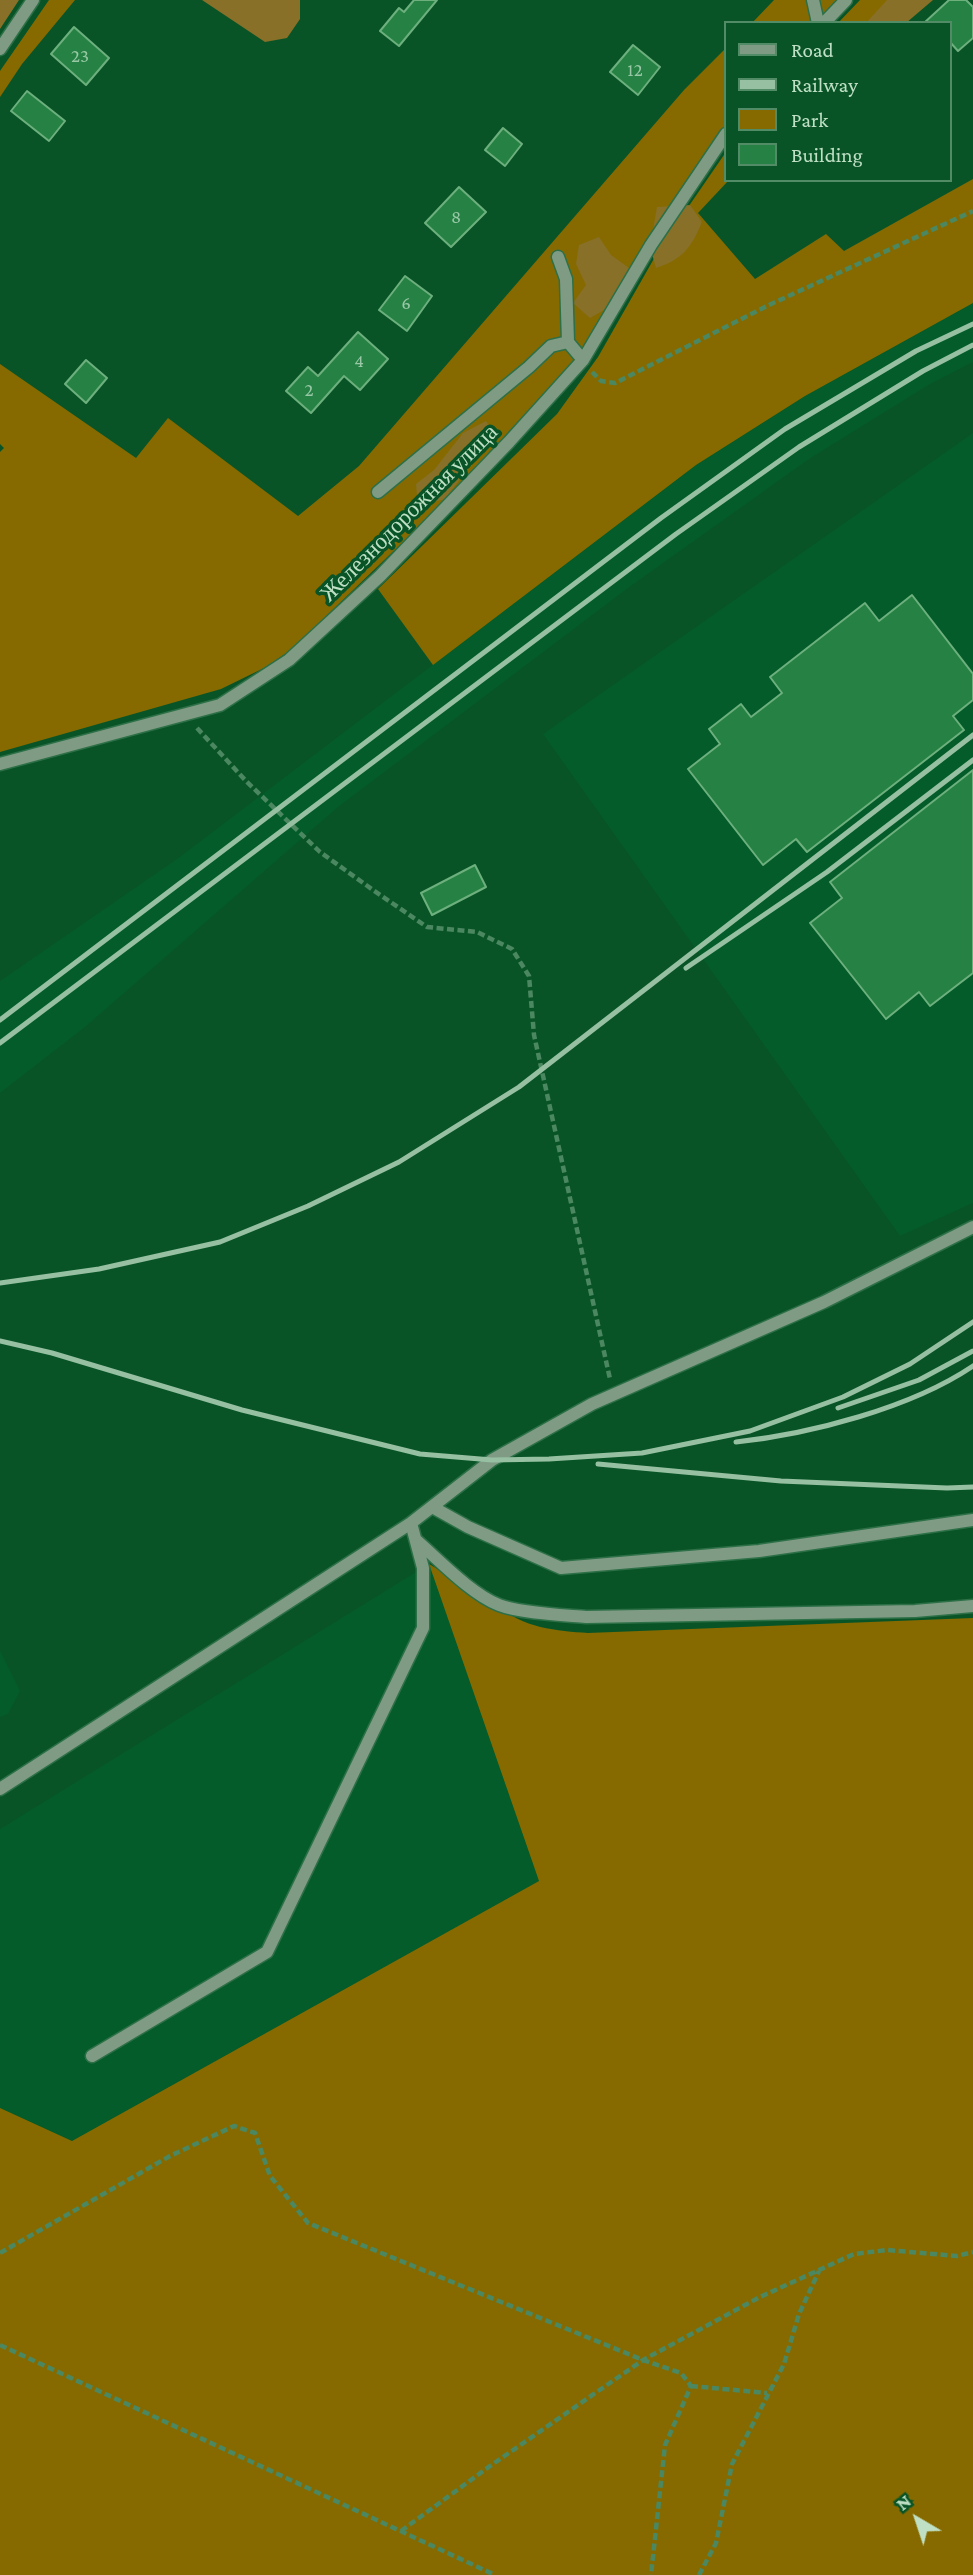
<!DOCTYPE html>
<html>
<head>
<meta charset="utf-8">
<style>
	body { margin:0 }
	#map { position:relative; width:973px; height:2575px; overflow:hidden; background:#095427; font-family:"Crimson Pro",serif }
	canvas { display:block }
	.legend { position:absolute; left:724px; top:21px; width:228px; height:161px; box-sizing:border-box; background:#095427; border:2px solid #528c66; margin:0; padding:9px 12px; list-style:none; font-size:21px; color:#bfe0c5 }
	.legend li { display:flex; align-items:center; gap:14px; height:35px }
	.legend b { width:35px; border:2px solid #528c66 }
	.north { position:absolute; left:882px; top:2484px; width:70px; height:70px; -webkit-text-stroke:5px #095427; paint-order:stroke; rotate:321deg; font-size:19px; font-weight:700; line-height:28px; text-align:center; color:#bfe0c5 }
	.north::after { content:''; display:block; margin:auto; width:24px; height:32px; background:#bfe0c5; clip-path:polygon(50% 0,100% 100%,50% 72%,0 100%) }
</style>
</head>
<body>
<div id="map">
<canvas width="973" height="2575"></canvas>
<ul class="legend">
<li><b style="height:9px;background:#7f9b84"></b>Road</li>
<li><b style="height:9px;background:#96c0a1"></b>Railway</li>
<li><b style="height:19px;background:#866a00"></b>Park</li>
<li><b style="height:19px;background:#258144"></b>Building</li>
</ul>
<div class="north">N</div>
</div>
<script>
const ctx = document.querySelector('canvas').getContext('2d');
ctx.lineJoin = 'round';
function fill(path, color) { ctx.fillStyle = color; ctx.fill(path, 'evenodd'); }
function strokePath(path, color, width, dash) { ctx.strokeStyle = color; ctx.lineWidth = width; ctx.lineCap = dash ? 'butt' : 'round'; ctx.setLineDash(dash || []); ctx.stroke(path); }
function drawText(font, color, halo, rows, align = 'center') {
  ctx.font = font + ' "Crimson Pro",serif'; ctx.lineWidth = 7; ctx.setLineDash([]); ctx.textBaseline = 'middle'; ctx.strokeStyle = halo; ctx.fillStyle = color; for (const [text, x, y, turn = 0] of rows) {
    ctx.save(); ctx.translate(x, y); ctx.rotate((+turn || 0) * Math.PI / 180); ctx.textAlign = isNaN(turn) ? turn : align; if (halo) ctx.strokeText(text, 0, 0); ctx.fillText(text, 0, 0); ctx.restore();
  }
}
const built = new Path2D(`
	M973,303V362L930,384L809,459L628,588L338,807L85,1027L0,1093V981L177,859L696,465L805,396Z
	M973,433V1203L900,1236L543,734Z
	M429,1564L539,1881L72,2141L0,2108V1829Z
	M0,1651L20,1691L8,1714L0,1717Z`);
const green = new Path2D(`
	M49,0H75L22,64L0,97V71Z
	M774,0H837L815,23H752Z
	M860,0H909L882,23H838Z
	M726,48V126L581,354L435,511L291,650L264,668L221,689L0,752V452L4,448L0,444V364L136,458L168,418L298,516L359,466L684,90Z
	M726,152V180H729L698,213L755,279L826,234L844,251L973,179V303L805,396L696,465L433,665L378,589L557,414L598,357L660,248Z
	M429,1564L498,1605C521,1628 558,1631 588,1633L973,1618V2575H0V2108L72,2141L539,1881Z`);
const forest = new Path2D(`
	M0,0H19L0,29Z
	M202,0H300V19L287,38L265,42Z
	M887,0H933L906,23H866Z
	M690,205L702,222C691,248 683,259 656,268L650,247L657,207Z
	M599,237L611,255L629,268C619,298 618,303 590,318L573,303L586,285L576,264L579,245Z
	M486,421L498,439L468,462L466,471L445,499L418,506L416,484L434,470L463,433Z`);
const building = new Path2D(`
	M414,0H437L399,46L380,31L399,8L404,12Z
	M949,0H966L973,7V38L958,51L950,42V23H924Z
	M74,27L109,58L86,85L51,54Z
	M633,45L660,67L638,95L610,72Z
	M27,91L65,121L49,141L11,111Z
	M503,128L522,144L505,166L485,150Z
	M459,187L486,212L451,247L425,223Z
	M405,276L432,296L407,331L379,310Z
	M358,332L388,359L360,390L344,376L311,413L286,391L308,367L318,376Z
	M86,360L107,378L86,403L65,384Z
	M912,595L973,674V700L953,716L964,730L807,852L796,839L763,865L688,769L720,744L709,729L741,704L751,717L782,693L770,677L865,603L879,621Z
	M973,770V973L930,1006L919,992L886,1019L810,923L842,898L830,882Z
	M475,865L486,887L432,915L421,893Z`);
const path = new Path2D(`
	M592,372L601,381L615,383L769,305L973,211
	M197,728L246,781L320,852L373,890L427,927L477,932L512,949L529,976L534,1035L610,1379
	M0,2253L170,2156L234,2126L255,2133L270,2176L308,2223L643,2360L681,2373L691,2386L665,2445L651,2575
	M0,2345L495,2575
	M691,2386L767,2393
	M401,2531L490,2466L643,2360L760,2297L854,2254L887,2250L957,2256L973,2252
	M699,2575L716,2543L732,2464L784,2364L799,2314L819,2271`);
const minor = new Path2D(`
	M813,0L818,23
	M824,23L846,0
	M0,49L33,0
	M558,257L566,279L568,342
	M378,492L529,367L551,346L568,342L583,360
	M0,764L220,705L289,660L380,576L509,442L583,360L651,245L726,134
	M434,1508L468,1527L561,1568L759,1551L973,1520
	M416,1540C439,1560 471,1594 499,1605C519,1613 563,1615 586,1617L915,1611L973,1606
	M0,1789L411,1523L492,1460L592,1404L824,1302L973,1227
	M92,2056L267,1952L423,1628V1568L411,1523`);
const rail = new Path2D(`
	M686,968L827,872L973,760
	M0,1020L661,518L785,429L916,351L973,324
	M0,1043L676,534L799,447L923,371L973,345
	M0,1283L99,1269L220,1242L308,1206L399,1162L519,1087L973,735
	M0,1341L52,1353L242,1410L420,1454L492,1460L549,1459L642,1453L750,1431L843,1397L910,1364L973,1322
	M838,1408L919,1380L973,1351
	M736,1442C810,1434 911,1408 973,1366
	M598,1464L781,1481L947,1488L973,1487`);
const numberNames = [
	["23",80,56],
	["12",635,70],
	["8",456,217],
	["6",406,303],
	["4",359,361],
	["2",309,390]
];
const streetNames = [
	["Железнодорожная улица",409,513,-45]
];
fill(built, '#035c29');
fill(green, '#866a00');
fill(forest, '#887028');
fill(building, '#258144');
strokePath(building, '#6db07d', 2);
strokePath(minor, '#2d7047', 15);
strokePath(path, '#4b8760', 4.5, [7, 3.5]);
strokePath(minor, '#7f9b84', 12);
strokePath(rail, '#96c0a1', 5);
drawText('19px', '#98c8a5', null, numberNames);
drawText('23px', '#bfe0c5', '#095427', streetNames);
</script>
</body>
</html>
